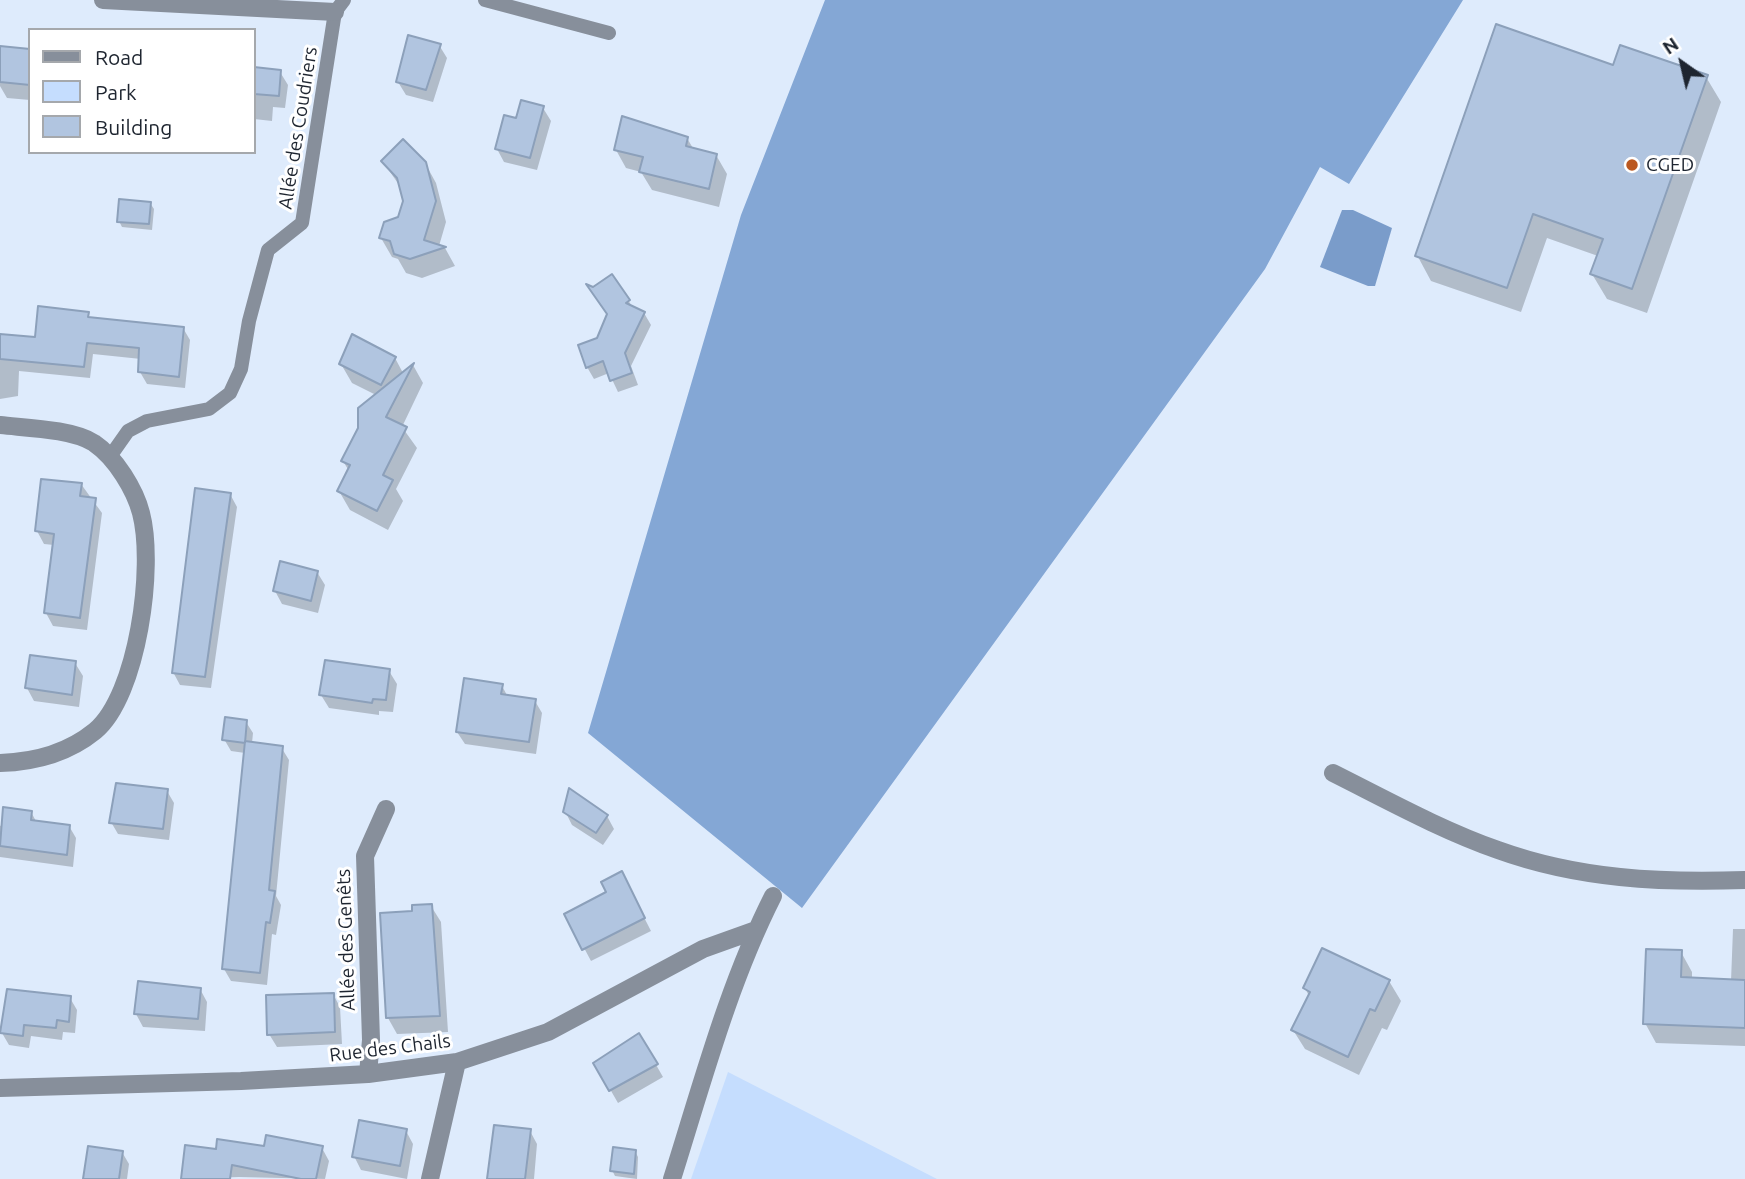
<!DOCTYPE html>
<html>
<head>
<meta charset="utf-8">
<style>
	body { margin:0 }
	#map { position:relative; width:1745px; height:1179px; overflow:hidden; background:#deebfc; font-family:Ubuntu,sans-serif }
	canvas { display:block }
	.legend { position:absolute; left:28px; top:28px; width:228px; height:126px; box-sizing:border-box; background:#fff; border:2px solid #a5a8ac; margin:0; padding:9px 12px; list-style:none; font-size:21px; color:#1e2530 }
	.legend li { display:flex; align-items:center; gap:14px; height:35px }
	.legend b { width:35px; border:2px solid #a5a8ac }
	.north { position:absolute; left:1647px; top:28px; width:70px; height:70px; -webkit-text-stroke:5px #fff; paint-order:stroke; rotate:326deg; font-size:19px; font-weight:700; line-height:28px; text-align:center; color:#1e2530 }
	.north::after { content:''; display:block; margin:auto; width:24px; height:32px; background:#1e2530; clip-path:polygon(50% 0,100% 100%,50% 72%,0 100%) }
</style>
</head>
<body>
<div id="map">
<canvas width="1745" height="1179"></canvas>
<ul class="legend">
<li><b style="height:9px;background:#878f9b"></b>Road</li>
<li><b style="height:19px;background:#c5ddfe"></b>Park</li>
<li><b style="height:19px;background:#b1c5e0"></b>Building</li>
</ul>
<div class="north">N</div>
</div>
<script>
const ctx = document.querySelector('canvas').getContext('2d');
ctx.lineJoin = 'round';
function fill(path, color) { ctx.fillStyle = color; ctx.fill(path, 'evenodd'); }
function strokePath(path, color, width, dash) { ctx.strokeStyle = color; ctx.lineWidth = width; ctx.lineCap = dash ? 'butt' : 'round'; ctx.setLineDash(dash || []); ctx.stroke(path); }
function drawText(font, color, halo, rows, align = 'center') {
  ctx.font = font + ' Ubuntu,sans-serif'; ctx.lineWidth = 6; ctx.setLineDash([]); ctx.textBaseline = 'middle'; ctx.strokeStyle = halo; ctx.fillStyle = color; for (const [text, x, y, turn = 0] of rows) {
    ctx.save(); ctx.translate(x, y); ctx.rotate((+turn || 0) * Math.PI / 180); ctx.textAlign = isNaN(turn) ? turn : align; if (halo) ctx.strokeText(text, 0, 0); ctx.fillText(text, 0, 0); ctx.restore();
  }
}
const green = new Path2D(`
	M728,1072L937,1179H691Z`);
const forest = new Path2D(`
	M825,0H1463L1349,184L1320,167L1265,269L802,908L588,733L741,215Z`);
const water = new Path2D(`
	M1342,210H1353L1392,228L1375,286H1368L1320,267Z`);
const shadow = new Path2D(`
	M439,45L447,58L433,102L406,95L398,82Z
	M0,48L30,50V100L7,98L0,86Z
	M1614,67L1706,77L1721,102L1647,313L1607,299L1592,274L1598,256L1547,238L1521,312L1431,281L1417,255Z
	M254,69L280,72L288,85L285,108L273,107L272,121L254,119Z
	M543,108L551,121L537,170L504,162L497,149Z
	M687,138L694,150L716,155L727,174L719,207L652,190L641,172L626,168L616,150Z
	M383,162L425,163L436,183L446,222L439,246L445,248L455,266L422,278L406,273L398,259L392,257L381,238L399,219L405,201L402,189Z
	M150,203L154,209L152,230L122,227L119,221Z
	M628,300L633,308L644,313L651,325L631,366L638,385L618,392L609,373L594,379L587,367L609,315Z
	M88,314L90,319L183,328L190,340L185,388L147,384L140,372L141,359L93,354L90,378L19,371L18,396L0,399V335L37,339Z
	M395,358L403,373L413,365L423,383L402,427L417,448L396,489L403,501L388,530L350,510L339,491L349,471L343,461L376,395L352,383L341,364Z
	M81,484L102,513L87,630L53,626L46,613L54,545L44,544L37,531Z
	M230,494L237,507L211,688L180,685L173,672Z
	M317,572L325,585L318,613L282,604L275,591Z
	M75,663L83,676L79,707L34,701L27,688Z
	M389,671L397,684L393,712L379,711V715L329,708L321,695Z
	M502,686L508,697L535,701L542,713L536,754L465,744L457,732Z
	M246,722L253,733L252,743L281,747L289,760L276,896L281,905L276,935L272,934L267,985L231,981L224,969L245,753L231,751L224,739Z
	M167,791L174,803L169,840L118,834L111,822Z
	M565,811L607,816L614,829L603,845L572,825Z
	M31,812L37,823L69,826L76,838L73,867L0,857V826Z
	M628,886L651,931L591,961L566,914Z
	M431,906L441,922L448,1032L397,1034L388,1018Z
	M1733,929H1745V1046L1656,1043L1645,1023L1681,952L1692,972V980L1731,981Z
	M1389,981L1401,1001L1387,1030L1382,1028L1359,1075L1305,1049L1293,1030L1309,996L1305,988Z
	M200,989L207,1002L205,1031L143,1027L136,1014Z
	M333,994L340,1007L342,1044L277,1047L269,1034Z
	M70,998L77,1010L75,1033L63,1032L62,1040L31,1036L29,1048L9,1045L2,1033Z
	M639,1035L663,1077L618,1103L595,1063Z
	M406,1131L413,1144L407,1179L361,1170L354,1156Z
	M530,1131L537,1144L534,1179H489Z
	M265,1147L322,1148L329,1161L325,1179L239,1177L182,1179L217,1151Z
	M635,1151L638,1157L637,1179L615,1176L612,1170Z
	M122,1152L129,1164L127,1179H85Z`);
const building = new Path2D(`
	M1496,24L1613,65L1620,45L1708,75L1632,289L1590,274L1603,239L1533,214L1507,288L1415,256Z
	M408,35L441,44L426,90L396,82Z
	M0,46L30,49V85L0,82Z
	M254,67L281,70L279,96L254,94Z
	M521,100L544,106L530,158L495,149L504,115L516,118Z
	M622,116L688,137L686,146L717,154L709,189L639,172L643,157L614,150Z
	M403,139L426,162L436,201L424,240L446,247L410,259L394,254L390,241L379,238L384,222L398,217L403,201L397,178L381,161Z
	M119,199L151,202L149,224L117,222Z
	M612,274L630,300L626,303L645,312L625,353L632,373L610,381L603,361L586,368L578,345L597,338L607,314L586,284L593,287Z
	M38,306L89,312L88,317L184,327L179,377L138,372L139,348L87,343L84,367L0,359V334L35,337Z
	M352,334L396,357L381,385L339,364Z
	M414,363L386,417L407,427L383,475L393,480L377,511L337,491L350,465L341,461L358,428V408Z
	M41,479L82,483L80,496L96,498L80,618L44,613L54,534L35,531Z
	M195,488L231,493L205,677L172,673Z
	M280,561L318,571L311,601L273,591Z
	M30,655L76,661L72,695L25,688Z
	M325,660L390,669L386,700L373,699L372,703L319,695Z
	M464,678L503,684L501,694L536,699L529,742L456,732Z
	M225,717L247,720L245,743L222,740Z
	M245,741L283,746L269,890L275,891L270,923L266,922L260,973L222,969Z
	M116,783L168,789L163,829L109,823Z
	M569,788L608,815L596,833L563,812Z
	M3,807L32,811L31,820L70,825L67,855L0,846Z
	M622,871L645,918L582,950L564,914L606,892L601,882Z
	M432,904L440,1016L386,1018L380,913L412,911V905Z
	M1322,948L1390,980L1375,1011L1370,1009L1348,1057L1291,1030L1310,992L1303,988Z
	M1646,949L1682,950L1681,977L1745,980V1028L1643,1024Z
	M138,981L201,988L198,1019L134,1014Z
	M7,989L71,996L69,1022L57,1020L56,1028L24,1025L23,1036L0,1033Z
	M334,993L335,1032L267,1035L266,995Z
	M639,1033L658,1064L609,1091L593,1063Z
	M359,1120L407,1129L400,1166L352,1157Z
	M494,1125L531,1129L525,1179H487Z
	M266,1135L323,1146L316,1179H301L232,1165L230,1179H181L185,1145L216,1149L217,1139L264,1146Z
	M88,1146L123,1151L119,1179H83Z
	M613,1147L636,1150L634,1174L610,1171Z`);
const lane = new Path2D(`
	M485,0L609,33
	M109,458L128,431L147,421L209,409L230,393L241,369L249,321L268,250L302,223L335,12L344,0`);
const street = new Path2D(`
	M103,0L335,12
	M0,425C26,428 72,429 94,443C116,458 135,490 141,513C155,566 138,695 95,731C68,753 34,762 0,763
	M1333,773C1387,800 1441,830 1498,850C1578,879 1661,883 1745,880
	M368,1074L371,1040L365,856L386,809
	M0,1088L241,1081L368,1074L457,1062L548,1032L703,949L756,930
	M430,1179L457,1062
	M672,1179C702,1084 728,985 773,896`);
const markers = [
	[1632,165,7,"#bb5820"]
];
const streetNames = [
	["Allée des Coudriers",298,128,-81],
	["Allée des Genêts",346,940,-92],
	["Rue des Chails",390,1048,-7]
];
const poiNames = [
	["CGED",1646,165]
];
fill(green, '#c5ddfe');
fill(forest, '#84a7d5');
fill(water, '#7a9cca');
fill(shadow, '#0003');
fill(building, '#b1c5e0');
strokePath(building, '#8ca0ba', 2);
strokePath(lane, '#878f9b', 14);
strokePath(street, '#878f9b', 18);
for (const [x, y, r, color] of markers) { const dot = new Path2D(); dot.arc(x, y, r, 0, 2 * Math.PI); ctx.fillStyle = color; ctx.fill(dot); strokePath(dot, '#fff', 2.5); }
drawText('19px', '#1e2530', '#fff', streetNames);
drawText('19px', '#1e2530', '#fff', poiNames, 'left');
</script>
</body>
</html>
